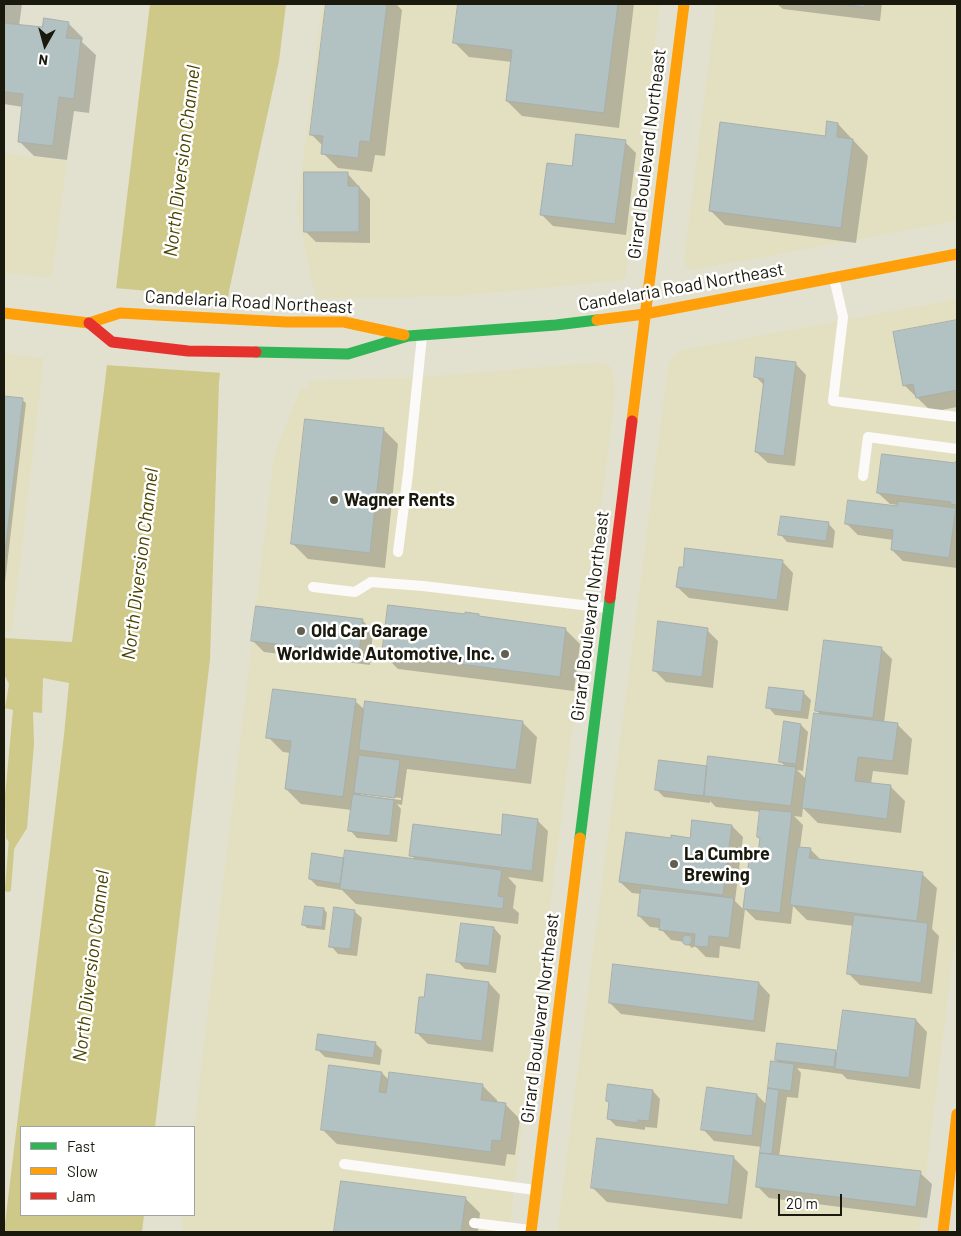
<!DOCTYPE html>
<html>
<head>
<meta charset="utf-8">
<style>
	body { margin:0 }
	#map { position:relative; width:961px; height:1236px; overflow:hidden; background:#e2e1cf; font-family:Barlow,sans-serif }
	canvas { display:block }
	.frame { position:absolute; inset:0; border:5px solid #1a190d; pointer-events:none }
	.legend { position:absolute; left:20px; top:1126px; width:175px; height:90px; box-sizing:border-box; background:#fff; border:1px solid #a3a39e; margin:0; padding:6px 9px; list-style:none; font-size:15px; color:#1a190d }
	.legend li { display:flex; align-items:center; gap:10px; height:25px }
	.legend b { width:25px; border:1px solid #a3a39e }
	.north { position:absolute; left:20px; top:20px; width:50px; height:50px; -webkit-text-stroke:4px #fff; paint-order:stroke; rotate:187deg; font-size:14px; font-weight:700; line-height:20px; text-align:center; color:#1a190d }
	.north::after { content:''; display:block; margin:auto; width:18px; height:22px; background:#1a190d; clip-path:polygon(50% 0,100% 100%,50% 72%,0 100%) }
	.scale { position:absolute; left:778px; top:1194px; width:64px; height:22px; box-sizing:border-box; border:2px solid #1a190d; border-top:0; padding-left:6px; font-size:15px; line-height:18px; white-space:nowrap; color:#1a190d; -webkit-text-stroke:4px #fff; paint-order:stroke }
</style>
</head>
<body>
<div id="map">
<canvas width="961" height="1236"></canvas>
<div class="frame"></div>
<ul class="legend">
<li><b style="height:6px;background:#30b455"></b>Fast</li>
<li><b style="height:6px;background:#ff9f0a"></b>Slow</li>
<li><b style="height:6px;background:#e5322d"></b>Jam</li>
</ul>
<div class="north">N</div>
<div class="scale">20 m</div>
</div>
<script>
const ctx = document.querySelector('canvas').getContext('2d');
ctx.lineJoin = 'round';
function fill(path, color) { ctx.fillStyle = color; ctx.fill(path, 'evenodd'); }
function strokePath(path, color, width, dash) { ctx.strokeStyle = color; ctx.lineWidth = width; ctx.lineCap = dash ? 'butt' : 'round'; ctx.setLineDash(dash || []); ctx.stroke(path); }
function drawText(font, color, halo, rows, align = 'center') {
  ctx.font = font + ' Barlow,sans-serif'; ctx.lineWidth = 5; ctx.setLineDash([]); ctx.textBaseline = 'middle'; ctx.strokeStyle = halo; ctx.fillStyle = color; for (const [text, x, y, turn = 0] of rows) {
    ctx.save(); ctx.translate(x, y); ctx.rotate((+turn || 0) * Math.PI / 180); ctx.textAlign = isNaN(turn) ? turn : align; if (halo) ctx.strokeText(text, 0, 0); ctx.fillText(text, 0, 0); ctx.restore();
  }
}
const built = new Path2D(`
	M322,4H660L626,275L624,279L619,281L460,296L317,299L312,283L297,209Z
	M716,4H957V221L694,270L688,268L685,264L684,258Z
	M4,153L67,161L52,278L4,273Z
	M957,299V924L919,1232H557L668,366L671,357L681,350Z
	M4,353L44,358L12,633L4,632Z
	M600,362L610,366L615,380V397L509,1232H181L183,1215H194V1127L274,455L301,387L308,391L309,381L433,376Z`);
const water = new Path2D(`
	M150,4H286L279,61L229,291L219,382L210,659L155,1127H21V1215H144L142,1232H4L64,735L69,683L43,678L42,713L33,712L34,744L27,828L14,849L6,838L5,796L13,710L5,708L9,684L4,674V638L72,642L104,390Z`);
const pier = new Path2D(`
	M114,288L185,294L231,297L223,373L105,365Z`);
const shadow = new Path2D(`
	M4,4H22L19,26L43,29L68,23L83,38L82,42L96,55L89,113L74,111L67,160L34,156L19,141L23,107L4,104Z
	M327,4H396L402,10L385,156L375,155L372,172L338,168L323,153V146L311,134Z
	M459,4H634L619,128L522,116L507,101L512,62L469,57L454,42Z
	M777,4H882L880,21L783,9Z
	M838,124L868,156L856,243L725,225L710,210L826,138Z
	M625,142L636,153L626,235L553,226L542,215L573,168Z
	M347,173L370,199V243L316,242L305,231Z
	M957,322V407L932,412L904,385L894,333Z
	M795,363L806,375L795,466L768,463L756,452L765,386L755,376Z
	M4,397L22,400L26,403L4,591Z
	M383,429L398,444L385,568L308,559L293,544Z
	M957,462V568L903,561L892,550L893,540L858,535L847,524L898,508V505L890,504L878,493L956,464Z
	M828,523L835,531L833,548L787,542L780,534Z
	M782,561L793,573L788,611L689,598L677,587Z
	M481,618L565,629L580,644L574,691L398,669L383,654Z
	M362,620L373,631L370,665L264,652L253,641Z
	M707,630L718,641L713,688L666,682L655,671Z
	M881,648L892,659L884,723L897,724L912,739L908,775L873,771L871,784L890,786L905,801L901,833L818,823L803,808L802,817L794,816L803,825L800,848L810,849L822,861L922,874L937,888L932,929L939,936L932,994L860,985L849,974L854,926L807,920L793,906L791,924L756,920L745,909L740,949L720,946L719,958L706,957L695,946L692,948L685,942L671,940L660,928L650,927L639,916L641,894L632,893L620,882L672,840L691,839L732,826L743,837L735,901L744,910L750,861L758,862L761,840L758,837L761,812L716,807L710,801V803L664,797L657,790L707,767H786L780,761L801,725L808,732L803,771L797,770L807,780L821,715L817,711Z
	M803,692L811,700L808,719L775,715L768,707Z
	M355,701L365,710L522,722L537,737L531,784L407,769L402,805L397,804L401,809L397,842L357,838L350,830L352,810L301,804L286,789L290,753L283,752L268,737ZM361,793L401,798V800L361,795Z
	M537,820L548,831L543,882L508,877L516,886L513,908L519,913L518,924L356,904L342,890L317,886L310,879L343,859L345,860H416L411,855L502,837Z
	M306,907L324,909L327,913L325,930L307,928L303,924Z
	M354,911L362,918L357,956L338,954L331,946Z
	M494,928L501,936L496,973L465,969L458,962Z
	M489,983L500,995L493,1052L428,1044L416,1032L425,999Z
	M759,983L770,995L765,1032L621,1014L610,1003Z
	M916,1020L927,1032L920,1089L847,1079L842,1074L797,1068L801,1073L798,1098L787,1097L779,1157L920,1173L932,1184L927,1218L769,1198L757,1186L762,1147L714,1141L703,1129L757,1095L767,1105L772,1062L780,1064L776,1059L836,1052L838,1054Z
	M375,1043L382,1050L380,1065L325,1057L318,1050Z
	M382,1073L389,1080L482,1085L497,1100V1103L505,1104L520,1119L515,1155L507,1154L505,1166L337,1144L322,1129Z
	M653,1091L660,1099L657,1128L645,1127V1130L616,1126L609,1119L610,1104L607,1101Z
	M733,1157L748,1172L742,1219L607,1202L592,1187Z
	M465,1198L480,1213L478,1232H338L336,1230Z`);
const stream = new Path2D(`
	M8,889L12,838`);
const building = new Path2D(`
	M326,4H387L370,142L360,141L358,158L321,154L323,136L310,135Z
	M458,4H618L604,113L506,101L512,50L453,43Z
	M839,4H865V7Z
	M44,18L69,22L66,38L81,39L74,99L59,97L53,146L18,142L23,94L4,92V23L42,27Z
	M827,121L838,123L837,137L853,139L841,228L709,211L720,122L825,136Z
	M576,134L626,140L615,224L540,215L547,163L572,166Z
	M304,172H348V186H359V232H304Z
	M957,320V390L916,398L913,384L903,386L893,332Z
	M756,357L796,362L784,456L755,452L764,379L754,377Z
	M4,396L23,398L4,562Z
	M305,419L384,428L370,553L291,544Z
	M882,454L955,463L956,461H957V505L950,504L951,502L877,493Z
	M848,500L897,506L898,501L956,508L949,558L891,550L893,530L845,524Z
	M781,516L829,522L826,541L778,535Z
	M685,548L783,560L777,600L676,587L679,567H683Z
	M388,605L465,614V612L479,614V616L566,628L560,677L382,654Z
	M256,606L363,619L359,654L251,641Z
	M658,621L708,628L702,677L653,671Z
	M824,640L882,647L873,718L815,711Z
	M769,687L804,691L801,712L766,708Z
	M273,689L356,699L343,797L285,789L291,741L266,738Z
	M365,701L523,721L516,770L359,750Z
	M814,713L898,723L893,761L858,757L855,781L891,785L887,819L802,808Z
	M784,721L801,724L796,764L779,762Z
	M359,755L400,760L395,798L354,793Z
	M708,756L796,767L791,806L704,796Z
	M659,760L707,766L704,796L655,790Z
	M353,794L394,800L390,836L348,831Z
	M760,809L792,812L780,913L743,909L749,860L757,861L760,838L757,837Z
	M503,814L538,819L532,871L409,856L413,824L501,835Z
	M692,820L732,825L723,895L619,882L626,832L671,838V835L690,838Z
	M798,847L811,848L809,858L923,872L917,921L790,905Z
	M345,850L502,870L498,896L504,897L503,909L340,889Z
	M312,853L344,858L340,884L309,879Z
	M641,888L734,898L729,938L709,936L708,947L694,946L695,934L659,930L660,919L638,916Z
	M305,906L324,908L322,927L302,925Z
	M334,907L355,910L350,949L329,947Z
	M854,915L928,923L921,983L847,974Z
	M461,923L494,927L489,966L456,962Z
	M682 940a5 5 0 1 1 10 0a5 5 0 1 1-10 0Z
	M613,964L759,982L754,1021L609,1003Z
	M427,974L489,982L482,1041L415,1033L419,997H424Z
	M843,1010L916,1019L909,1078L835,1069Z
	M318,1034L376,1042L373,1058L316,1050Z
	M777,1043L836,1050L834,1067L775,1060Z
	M771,1061L794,1064L791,1091L768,1088Z
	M329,1065L382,1072L379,1092L386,1093L389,1072L483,1084L481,1100L506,1103L501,1141L492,1140L491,1152L321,1130Z
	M608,1084L653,1090L649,1121L638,1120V1123L607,1119L609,1102L606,1101Z
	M707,1087L757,1094L752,1136L701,1130Z
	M768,1088L779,1090L772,1154L760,1153Z
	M597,1138L734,1156L728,1205L591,1188Z
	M760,1153L921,1171L916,1207L756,1187Z
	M341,1181L466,1197L461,1232H347L334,1231Z`);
const lane = new Path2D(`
	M834,278L843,317L833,401L957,417
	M863,476L868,437L957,449
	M398,552L408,474L422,336
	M313,587L355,592L371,582L423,586L607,608
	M344,1164L535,1190
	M474,1223L530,1230`);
const fast = new Path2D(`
	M256,352L348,354L408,336L556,325L597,320
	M580,838L610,598`);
const slow = new Path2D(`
	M4,313L89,323L120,313L286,322H344L404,335
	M597,320L645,314L957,254
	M632,421L684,4
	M531,1232L580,838
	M943,1232L957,1114`);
const jam = new Path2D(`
	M89,323L112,342L188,351L256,352
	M610,598L632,421`);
const markers = [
	[334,500,5,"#605f51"],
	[301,631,5,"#605f51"],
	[505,654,5,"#605f51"],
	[674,864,5,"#605f51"]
];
const streetNames = [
	["Girard Boulevard Northeast",647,154,-83],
	["Candelaria Road Northeast",681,287,-10],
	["Candelaria Road Northeast",249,302,3],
	["Girard Boulevard Northeast",590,616,-83],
	["Girard Boulevard Northeast",540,1018,-83]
];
const poiNames = [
	["Wagner Rents",344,500],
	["Old Car Garage",311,631],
	["Worldwide Automotive, Inc.",495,654,"right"],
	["La Cumbre",684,854],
	["Brewing",684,875]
];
const waterNames = [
	["North Diversion Channel",182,161,-83],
	["North Diversion Channel",140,564,-83],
	["North Diversion Channel",91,966,-83]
];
fill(built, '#e3e0c2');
fill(water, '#cec889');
fill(pier, '#e2e1cf');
fill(shadow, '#0003');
strokePath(stream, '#cec889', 6);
fill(building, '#b2c1c1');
strokePath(building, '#a9afaa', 1);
strokePath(lane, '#fbfaf8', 10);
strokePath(fast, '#30b455', 11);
strokePath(slow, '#ff9f0a', 11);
strokePath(jam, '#e5322d', 11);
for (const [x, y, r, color] of markers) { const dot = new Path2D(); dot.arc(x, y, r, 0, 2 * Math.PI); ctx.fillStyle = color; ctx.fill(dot); strokePath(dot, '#fff', 2); }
drawText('18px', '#1a190d', '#fff', streetNames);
drawText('bold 18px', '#1a190d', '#fff', poiNames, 'left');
drawText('italic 19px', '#4a4300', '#fff', waterNames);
</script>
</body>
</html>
